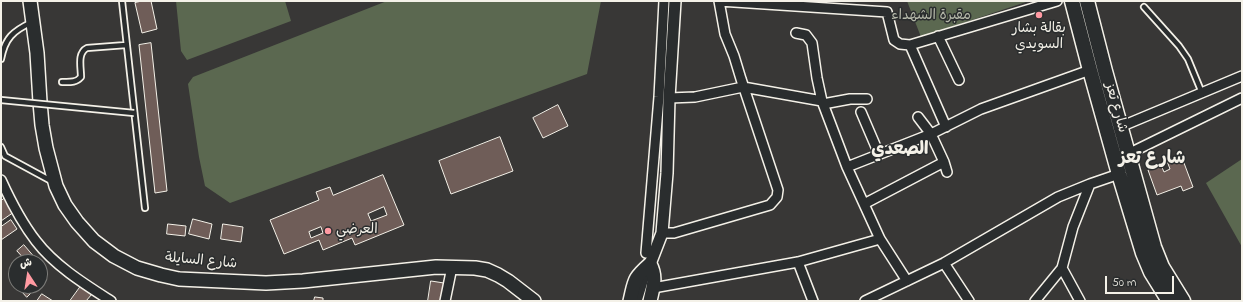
<!DOCTYPE html>
<html>
<head>
<meta charset="utf-8">
<style>
	body { margin:0 }
	#map { position:relative; width:1243px; height:302px; overflow:hidden; background:#383736; font-family:"Indie Flower","Playpen Sans Arabic",sans-serif }
	canvas { display:block }
	.frame { position:absolute; inset:0; border:2px solid #f4f1e8; pointer-events:none }
	.north { position:absolute; left:8px; top:254px; width:40px; height:40px; box-sizing:border-box; background:#2a2d2e; border:1px solid #7b7b78; border-radius:50%; rotate:348deg; font-size:11px; font-weight:700; line-height:16px; text-align:center; color:#f4f1e8 }
	.north::after { content:''; display:block; margin:auto; width:14px; height:18px; background:#ff9aa2; clip-path:polygon(50% 0,100% 100%,50% 72%,0 100%) }
	.scale { position:absolute; left:1105px; top:276px; width:69px; height:18px; box-sizing:border-box; border:2px solid #f4f1e8; border-top:0; padding-left:5px; font-size:12px; line-height:14px; white-space:nowrap; color:#f4f1e8; -webkit-text-stroke:3px #2a2d2e; paint-order:stroke }
</style>
</head>
<body>
<div id="map">
<canvas width="1243" height="302"></canvas>
<div class="frame"></div>
<div class="north">ش</div>
<div class="scale">50 m</div>
</div>
<script>
const ctx = document.querySelector('canvas').getContext('2d');
ctx.lineJoin = 'round';
function fill(path, color) { ctx.fillStyle = color; ctx.fill(path, 'evenodd'); }
function strokePath(path, color, width, dash) { ctx.strokeStyle = color; ctx.lineWidth = width; ctx.lineCap = dash ? 'butt' : 'round'; ctx.setLineDash(dash || []); ctx.stroke(path); }
function drawText(font, color, halo, rows, align = 'center') {
  ctx.font = font + ' "Indie Flower","Playpen Sans Arabic",sans-serif'; ctx.lineWidth = 3; ctx.setLineDash([]); ctx.textBaseline = 'middle'; ctx.strokeStyle = halo; ctx.fillStyle = color; for (const [text, x, y, turn = 0] of rows) {
    ctx.save(); ctx.translate(x, y); ctx.rotate((+turn || 0) * Math.PI / 180); ctx.textAlign = isNaN(turn) ? turn : align; if (halo) ctx.strokeText(text, 0, 0); ctx.fillText(text, 0, 0); ctx.restore();
  }
}
const green = new Path2D(`
	M176,1H285L291,21L187,60L181,51Z
	M387,1H601L587,74L230,203L205,186L199,157L188,84L193,77Z
	M907,1H1029L921,37Z
	M1242,159V247L1206,183Z`);
const building = new Path2D(`
	M142,1H151L157,29L142,33L135,3Z
	M151,43L167,191L155,193L139,45Z
	M558,105L568,126L543,138L533,118Z
	M500,137L513,171L451,194L439,161Z
	M1181,155L1193,187L1183,191L1181,186L1157,195L1148,170L1161,165L1164,172L1170,169L1167,161Z
	M383,175L404,225L355,245L352,238L323,250L319,240L284,254L270,220L319,200L316,192L330,187L333,195ZM384,207L387,215L371,221L368,214ZM321,227L323,233L311,238L309,232Z
	M5,198L14,212L1,221V201Z
	M193,219L212,224L209,239L189,234Z
	M11,220L17,229L1,240V227Z
	M168,224L186,226L185,236L167,234Z
	M223,224L243,227L241,242L221,239Z
	M24,245L36,259L32,262H27L17,251Z
	M431,281L444,283L441,301H428Z
	M17,286H24L31,293L27,297Z
	M81,286L92,294L86,301H70Z
	M42,294L53,301H37Z
	M315,297L323,298V301H314Z`);
const service = new Path2D(`
	M122,1L145,208
	M1144,7L1179,46L1188,59L1202,93
	M1,59C5,38 13,31 32,22
	M62,82C69,82 76,83 81,77C81,67 77,53 87,48L126,45
	M1,147L5,156L53,182`);
const minor = new Path2D(`
	M719,1L887,12L894,40L900,44L910,45L1057,1
	M796,33L806,35L812,43L817,78L822,101L847,167L880,239L907,281
	M938,36L959,80
	M910,45L946,127
	M669,98L695,97L743,87L822,101
	M823,104L850,99H867
	M861,112L879,154
	M918,117L931,134L944,162L947,172
	M1120,127L1242,76
	M1128,154L1242,98
	M847,167L931,134L981,109L1090,70
	M1,180C11,202 22,223 36,241C55,266 86,285 111,301
	M864,204L944,162
	M662,233H674L770,205L777,197L778,190L741,79L734,56L725,34L719,1
	M646,253L659,97L664,1
	M798,262L813,301
	M944,263L969,301
	M1062,268L1080,301
	M653,288L798,262L880,239
	M445,301L452,267
	M865,301L944,263L1058,197L1090,184L1119,174
	M1035,301L1062,268L1073,227L1090,184`);
const tertiary = new Path2D(`
	M636,301L644,275L650,264L662,233L667,173L669,98L675,1`);
const secondary = new Path2D(`
	M30,1L37,53L40,102L42,125L46,148L56,186L65,205L77,222L94,241L114,256L137,268L161,275L179,279L266,283L303,281L436,267L475,268L487,270L498,275L508,281L534,301
	M630,301C635,280 633,279 650,264C657,277 653,287 650,301`);
const primary = new Path2D(`
	M1072,1L1090,70L1119,174L1143,253L1151,272L1169,301
	M1087,1L1105,71L1154,247L1162,267L1183,301`);
const serviceBridge = new Path2D(`
	M1,100L134,113`);
const markers = [
	[1039,15,4,"#ff9aa2"],
	[328,231,4,"#ff9aa2"]
];
const parkNames = [
	["مقبرة الشهداء",931,17]
];
const poiNames = [
	["بقالة بشار",1039,30],
	["السويدي",1039,46],
	["العرضي",336,231,"left"]
];
const streetNames = [
	["شارع تعز",1115,108,74],
	["شارع السايلة",201,262,5]
];
const districtNames = [
	["الصعدي",900,151],
	["شارع تعز",1152,160]
];
fill(green, '#5b6850');
fill(building, '#6f5d58');
strokePath(building, '#f4f1e8', 1);
strokePath(service, '#f4f1e8', 8);
strokePath(minor, '#f4f1e8', 12);
strokePath(tertiary, '#f4f1e8', 14);
strokePath(secondary, '#f4f1e8', 16);
strokePath(primary, '#f4f1e8', 17);
strokePath(service, '#2a2d2e', 4.5);
strokePath(minor, '#2a2d2e', 9);
strokePath(tertiary, '#2a2d2e', 11);
strokePath(secondary, '#2a2d2e', 13);
strokePath(primary, '#2a2d2e', 14);
strokePath(serviceBridge, '#f4f1e8', 8, []);
strokePath(serviceBridge, '#2a2d2e', 4.5);
for (const [x, y, r, color] of markers) { const dot = new Path2D(); dot.arc(x, y, r, 0, 2 * Math.PI); ctx.fillStyle = color; ctx.fill(dot); strokePath(dot, '#2a2d2e', 1.5); }
drawText('14px', '#b7baab', '#2a2d2e', parkNames);
drawText('14px', '#f4f1e8', '#2a2d2e', poiNames);
drawText('14px', '#f4f1e8', '#2a2d2e', streetNames);
drawText('bold 18px', '#f4f1e8', '#2a2d2e', districtNames);
</script>
</body>
</html>
